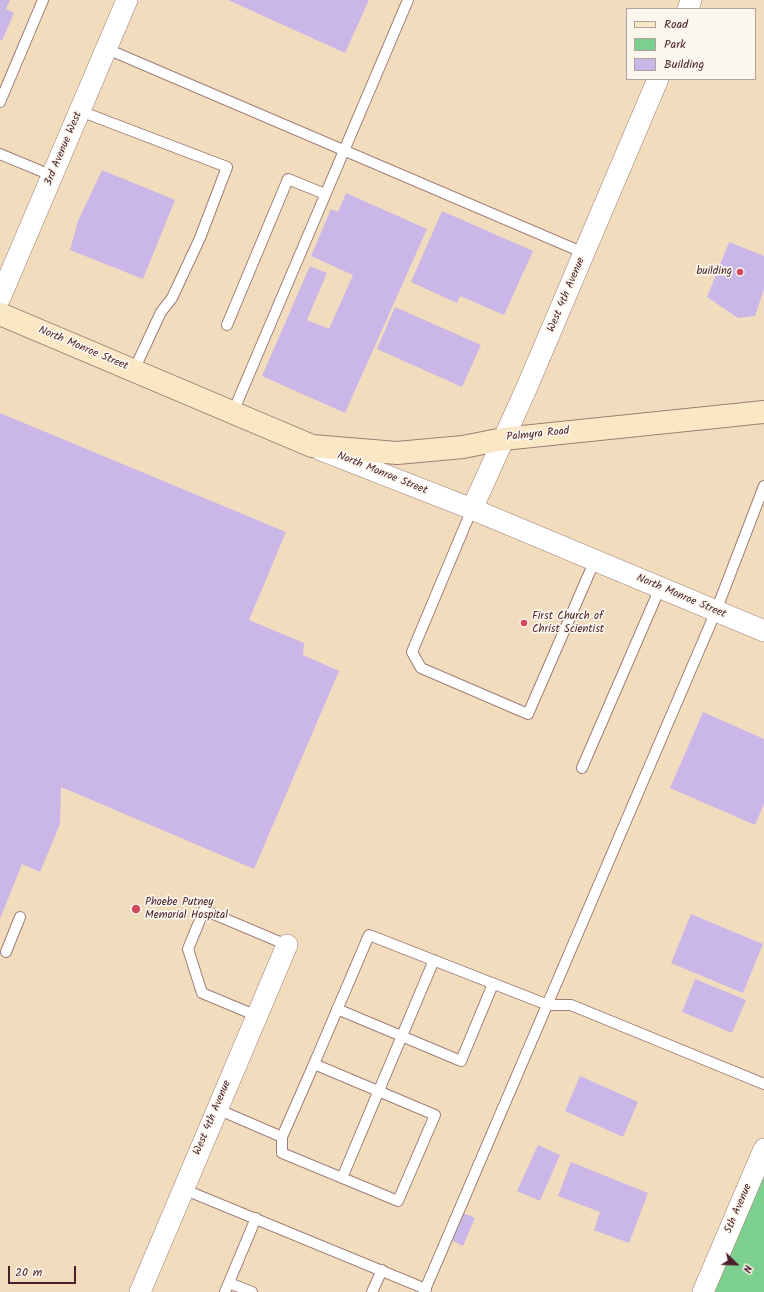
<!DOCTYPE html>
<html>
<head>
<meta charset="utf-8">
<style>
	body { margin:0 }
	#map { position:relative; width:764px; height:1292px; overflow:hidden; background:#f2dcbe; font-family:Kalam,sans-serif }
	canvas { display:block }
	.legend { position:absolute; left:626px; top:8px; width:130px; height:72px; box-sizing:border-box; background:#fbf7ec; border:1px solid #b4a19f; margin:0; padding:5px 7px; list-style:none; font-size:12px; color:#4a1f2b }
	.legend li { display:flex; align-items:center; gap:8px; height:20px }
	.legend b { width:20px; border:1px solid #b4a19f }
	.north { position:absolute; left:716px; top:1244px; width:40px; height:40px; -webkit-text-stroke:3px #fbf7ec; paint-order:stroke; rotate:113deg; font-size:11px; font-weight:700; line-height:16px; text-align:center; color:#4a1f2b }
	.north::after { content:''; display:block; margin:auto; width:14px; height:18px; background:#4a1f2b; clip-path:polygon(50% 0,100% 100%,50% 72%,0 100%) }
	.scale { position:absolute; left:8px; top:1266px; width:68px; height:18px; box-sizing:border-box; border:2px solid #4a1f2b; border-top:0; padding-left:5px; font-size:12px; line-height:14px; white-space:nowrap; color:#4a1f2b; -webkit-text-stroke:3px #fbf7ec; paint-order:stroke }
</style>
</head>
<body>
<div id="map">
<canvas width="764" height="1292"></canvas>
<ul class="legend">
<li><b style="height:5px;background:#fae7c3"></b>Road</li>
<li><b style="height:11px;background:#7dcf90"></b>Park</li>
<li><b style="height:11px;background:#cab7e8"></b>Building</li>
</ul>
<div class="north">N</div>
<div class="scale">20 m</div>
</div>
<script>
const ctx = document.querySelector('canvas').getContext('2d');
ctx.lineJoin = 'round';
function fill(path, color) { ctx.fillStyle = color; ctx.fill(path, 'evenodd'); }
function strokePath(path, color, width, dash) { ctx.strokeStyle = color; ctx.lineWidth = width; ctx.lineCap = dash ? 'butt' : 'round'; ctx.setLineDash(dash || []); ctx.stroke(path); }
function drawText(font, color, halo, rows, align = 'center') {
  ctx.font = font + ' Kalam,sans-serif'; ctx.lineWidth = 3.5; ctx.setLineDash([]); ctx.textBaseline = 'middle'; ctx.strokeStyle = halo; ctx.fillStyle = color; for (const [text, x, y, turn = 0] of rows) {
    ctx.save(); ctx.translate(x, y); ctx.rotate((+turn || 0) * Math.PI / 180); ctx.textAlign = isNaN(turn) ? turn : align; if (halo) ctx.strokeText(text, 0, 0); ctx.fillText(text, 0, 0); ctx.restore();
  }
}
const green = new Path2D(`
	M764,1156V1292H710Z`);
const building = new Path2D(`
	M0,0H10L6,9L14,13L2,41L0,40Z
	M228,0H369L345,53Z
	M102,170L175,200L143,279L70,250L78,221Z
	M346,193L427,229L345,413L262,376L310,266L327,273L307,320L329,329L353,275L311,256L331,209L338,212Z
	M442,211L533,251L504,315L460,296L457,303L411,282Z
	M729,242L764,256V289L755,316L738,318L707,297Z
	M395,307L481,345L462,387L377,349Z
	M0,413L286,532L249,620L304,643L303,655L339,671L254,869L61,787L60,824L40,872L22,864L0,919Z
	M703,712L764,739V804L755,825L670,788Z
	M691,914L763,944L743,993L671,963Z
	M695,979L746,1000L732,1033L682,1012Z
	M580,1076L638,1102L623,1137L565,1111Z
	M538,1145L560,1155L540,1201L517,1191Z
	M571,1162L648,1193L629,1243L594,1230L600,1212L558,1196Z
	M461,1212L475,1218L463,1246L449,1239Z`);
const service = new Path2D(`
	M107,49L584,253
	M0,102L43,0
	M80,111L227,167L200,238L172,298L161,312L134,370
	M0,154L53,176
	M227,325L288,179L325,194
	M233,412L408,0
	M472,509L412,652L421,668L528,714L595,560
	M582,768L660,588
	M6,952L20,917
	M337,1009L461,1061L493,984
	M257,1016L202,993L188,949L204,910L287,945
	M217,1109L282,1137V1153L398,1201L435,1115L314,1064L369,935L548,1005H571L764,1084
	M282,1137L314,1064
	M342,1178L434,960
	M183,1189L426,1289
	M229,1283L252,1292
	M225,1292L256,1218
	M372,1292L382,1270
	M424,1292L716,611L764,486`);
const minor = new Path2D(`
	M688,9L691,0
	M0,298L127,0
	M321,450L472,509L764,631
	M472,509L527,387L658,79
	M140,1292L287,945
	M703,1292L764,1149`);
const secondary = new Path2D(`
	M0,314L312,446L397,453L463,447L503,439L764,412`);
const markers = [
	[740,272,4,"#d1495b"],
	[524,623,4,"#d1495b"],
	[136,909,5,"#d1495b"]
];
const streetNames = [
	["3rd Avenue West",64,149,-67],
	["West 4th Avenue",567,295,-67],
	["North Monroe Street",83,349,23],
	["Palmyra Road",538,435,-6],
	["North Monroe Street",382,474,22],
	["North Monroe Street",681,597,23],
	["West 4th Avenue",213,1118,-67],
	["5th Avenue",739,1209,-67]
];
const poiNames = [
	["building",732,272,"right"],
	["First Church of",532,617],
	["Christ Scientist",532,630],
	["Phoebe Putney",145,903],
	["Memorial Hospital",145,916]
];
fill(green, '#7dcf90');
fill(building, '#cab7e8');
strokePath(service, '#9e7e74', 12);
strokePath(minor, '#9e7e74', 22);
strokePath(secondary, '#9e7e74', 24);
strokePath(service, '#fff', 10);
strokePath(minor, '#fff', 21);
strokePath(secondary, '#fae7c3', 22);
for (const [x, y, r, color] of markers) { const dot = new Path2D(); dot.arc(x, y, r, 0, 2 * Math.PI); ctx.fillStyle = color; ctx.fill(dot); strokePath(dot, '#fbf7ec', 1.5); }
drawText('11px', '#4a1f2b', '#fbf7ec', streetNames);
drawText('11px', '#4a1f2b', '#fbf7ec', poiNames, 'left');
</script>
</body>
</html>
